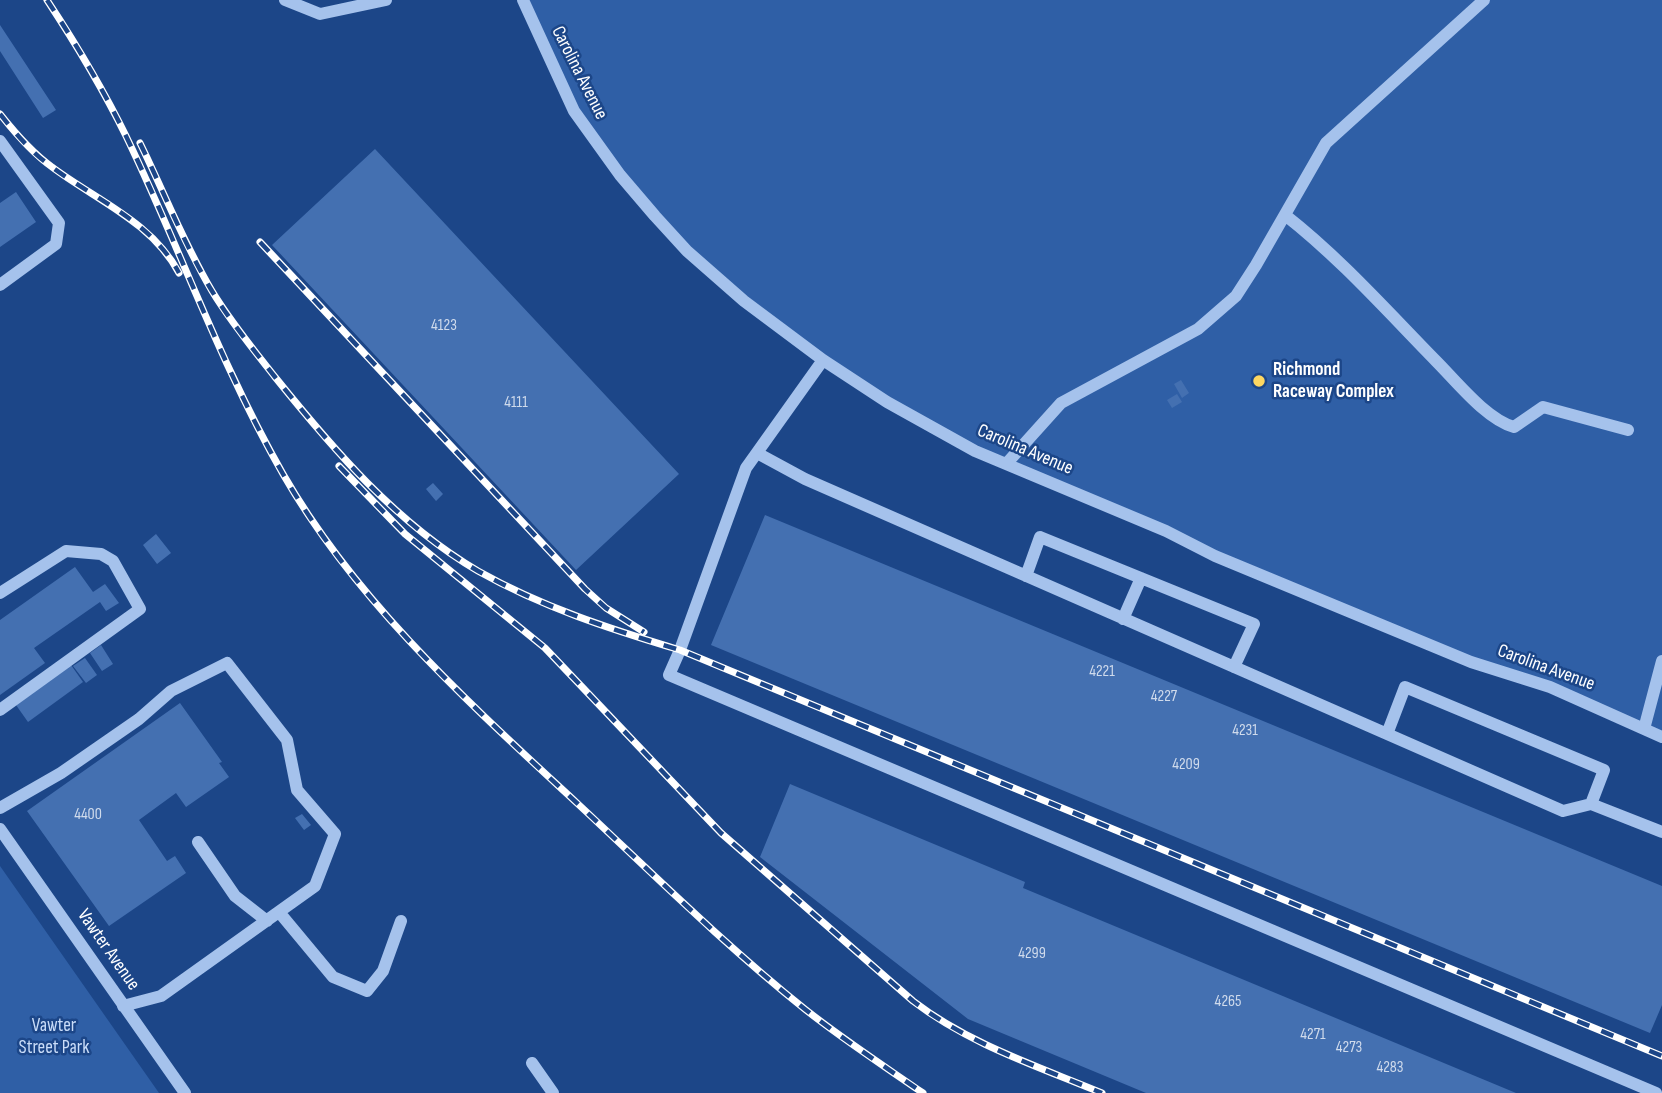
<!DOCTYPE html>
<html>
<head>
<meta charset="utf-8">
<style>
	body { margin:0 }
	canvas { display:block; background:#1c4688 }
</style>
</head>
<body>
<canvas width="1662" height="1093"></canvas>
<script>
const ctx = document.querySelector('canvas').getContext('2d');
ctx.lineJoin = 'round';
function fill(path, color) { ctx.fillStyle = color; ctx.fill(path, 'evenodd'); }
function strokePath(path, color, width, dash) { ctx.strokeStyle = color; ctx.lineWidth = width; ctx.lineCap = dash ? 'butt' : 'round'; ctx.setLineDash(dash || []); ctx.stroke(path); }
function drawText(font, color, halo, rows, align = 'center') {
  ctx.font = font + ' "Sofia Sans Condensed",sans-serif'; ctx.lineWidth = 5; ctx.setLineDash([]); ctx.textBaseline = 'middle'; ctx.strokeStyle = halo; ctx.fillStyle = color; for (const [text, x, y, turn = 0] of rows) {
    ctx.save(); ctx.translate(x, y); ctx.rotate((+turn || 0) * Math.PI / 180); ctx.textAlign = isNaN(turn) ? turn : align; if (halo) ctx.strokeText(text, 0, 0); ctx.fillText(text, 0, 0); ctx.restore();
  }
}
const green = new Path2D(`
	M523,0H1662V737L1471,662L1007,463L887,402L687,251L596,144Z
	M0,866L159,1093H0Z`);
const building = new Path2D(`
	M0,25L56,110L43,118L0,51Z
	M375,149L679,474L576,570L272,245Z
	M16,192L36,222L0,247V203Z
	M1181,380L1189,393L1182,398L1174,384Z
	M1177,394L1182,402L1172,408L1167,400Z
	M433,483L443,494L436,501L426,489Z
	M765,515L1662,886V1005L1650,1033L711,645Z
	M156,534L171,553L157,564L143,545Z
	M75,567L93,592L105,584L119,603L106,611L100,602L34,648L45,663L0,695V620Z
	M101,645L113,664L102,671L90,653Z
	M85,658L97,675L86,683L73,666Z
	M71,665L83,682L28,722L16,705Z
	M180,703L222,762L219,763L229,777L186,807L176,793L139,820L167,861L175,856L186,873L109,926L27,811Z
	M790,784L1025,882L1023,888L1516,1093H1146L968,1019L760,857Z
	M302,814L311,825L304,830L295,818Z`);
const minor = new Path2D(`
	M285,0L320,14L386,0
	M523,0L574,111L620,175L655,216L687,251L744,301L823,360L887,402L975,451L1166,531L1215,556L1471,662L1550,687L1662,737
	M0,141L59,223L56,244L0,285
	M1285,215C1340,258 1387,311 1436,361C1457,382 1486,419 1514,427L1543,407L1628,430
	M823,360L746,468L680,650L669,675L1656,1093
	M757,453L805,479L1563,811L1591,804L1662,832
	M1007,463L1061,403L1198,329L1236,296L1256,265L1326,143L1484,0
	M1026,576L1040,537L1254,624L1234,667
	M0,593L66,551L101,554L113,561L140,609L0,710
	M1123,619L1141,578
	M1644,729L1662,661
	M1387,734L1405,687L1604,770L1591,804
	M0,808L61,773L139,719L171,691L227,663L287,740L297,790L335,834L315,886L161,996L123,1006
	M0,829L185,1093
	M198,842L235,896L267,921
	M279,912L333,977L367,991L383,971L401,921
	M532,1063L553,1093`);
const rail = new Path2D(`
	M47,0C76,44 103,89 126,136C180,248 221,366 283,474C357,603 470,704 578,804C653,874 726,946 806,1010C844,1040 884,1066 923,1093
	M0,114C15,133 32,153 52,167C96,200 152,222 179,273
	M140,143C164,192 184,244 212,291C230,321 253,349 275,377C333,449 396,523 478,571C542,607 610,629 680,650L1662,1056
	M260,242L585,589L606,608L644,632
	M339,466L405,534L545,648L721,833L913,1001C969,1044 1037,1066 1102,1093`);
const markers = [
	[1259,381,7,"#fdd762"]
];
const numberNames = [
	["4123",444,326],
	["4111",516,403],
	["4221",1102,672],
	["4227",1164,697],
	["4231",1245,731],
	["4209",1186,765],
	["4400",88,815],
	["4299",1032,954],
	["4265",1228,1002],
	["4271",1313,1035],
	["4273",1349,1048],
	["4283",1390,1068]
];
const streetNames = [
	["Carolina Avenue",579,73,63],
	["Carolina Avenue",1025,450,23],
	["Carolina Avenue",1546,668,20],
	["Vawter Avenue",108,950,55]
];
const poiNames = [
	["Richmond",1273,370],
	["Raceway Complex",1273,392]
];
const parkNames = [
	["Vawter",54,1026],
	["Street Park",54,1048]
];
fill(green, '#2f5fa6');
fill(building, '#4470b1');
strokePath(minor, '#a5c2ec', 12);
strokePath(rail, '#fff', 7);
strokePath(rail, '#1c4688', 4.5, [13]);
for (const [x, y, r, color] of markers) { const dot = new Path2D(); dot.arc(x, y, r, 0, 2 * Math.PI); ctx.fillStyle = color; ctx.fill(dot); strokePath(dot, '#1c4688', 2.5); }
drawText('16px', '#d0dbec', null, numberNames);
drawText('19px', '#fff', '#1c4688', streetNames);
drawText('bold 19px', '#fff', '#1c4688', poiNames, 'left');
drawText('19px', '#caddf9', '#1c4688', parkNames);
</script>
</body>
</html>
